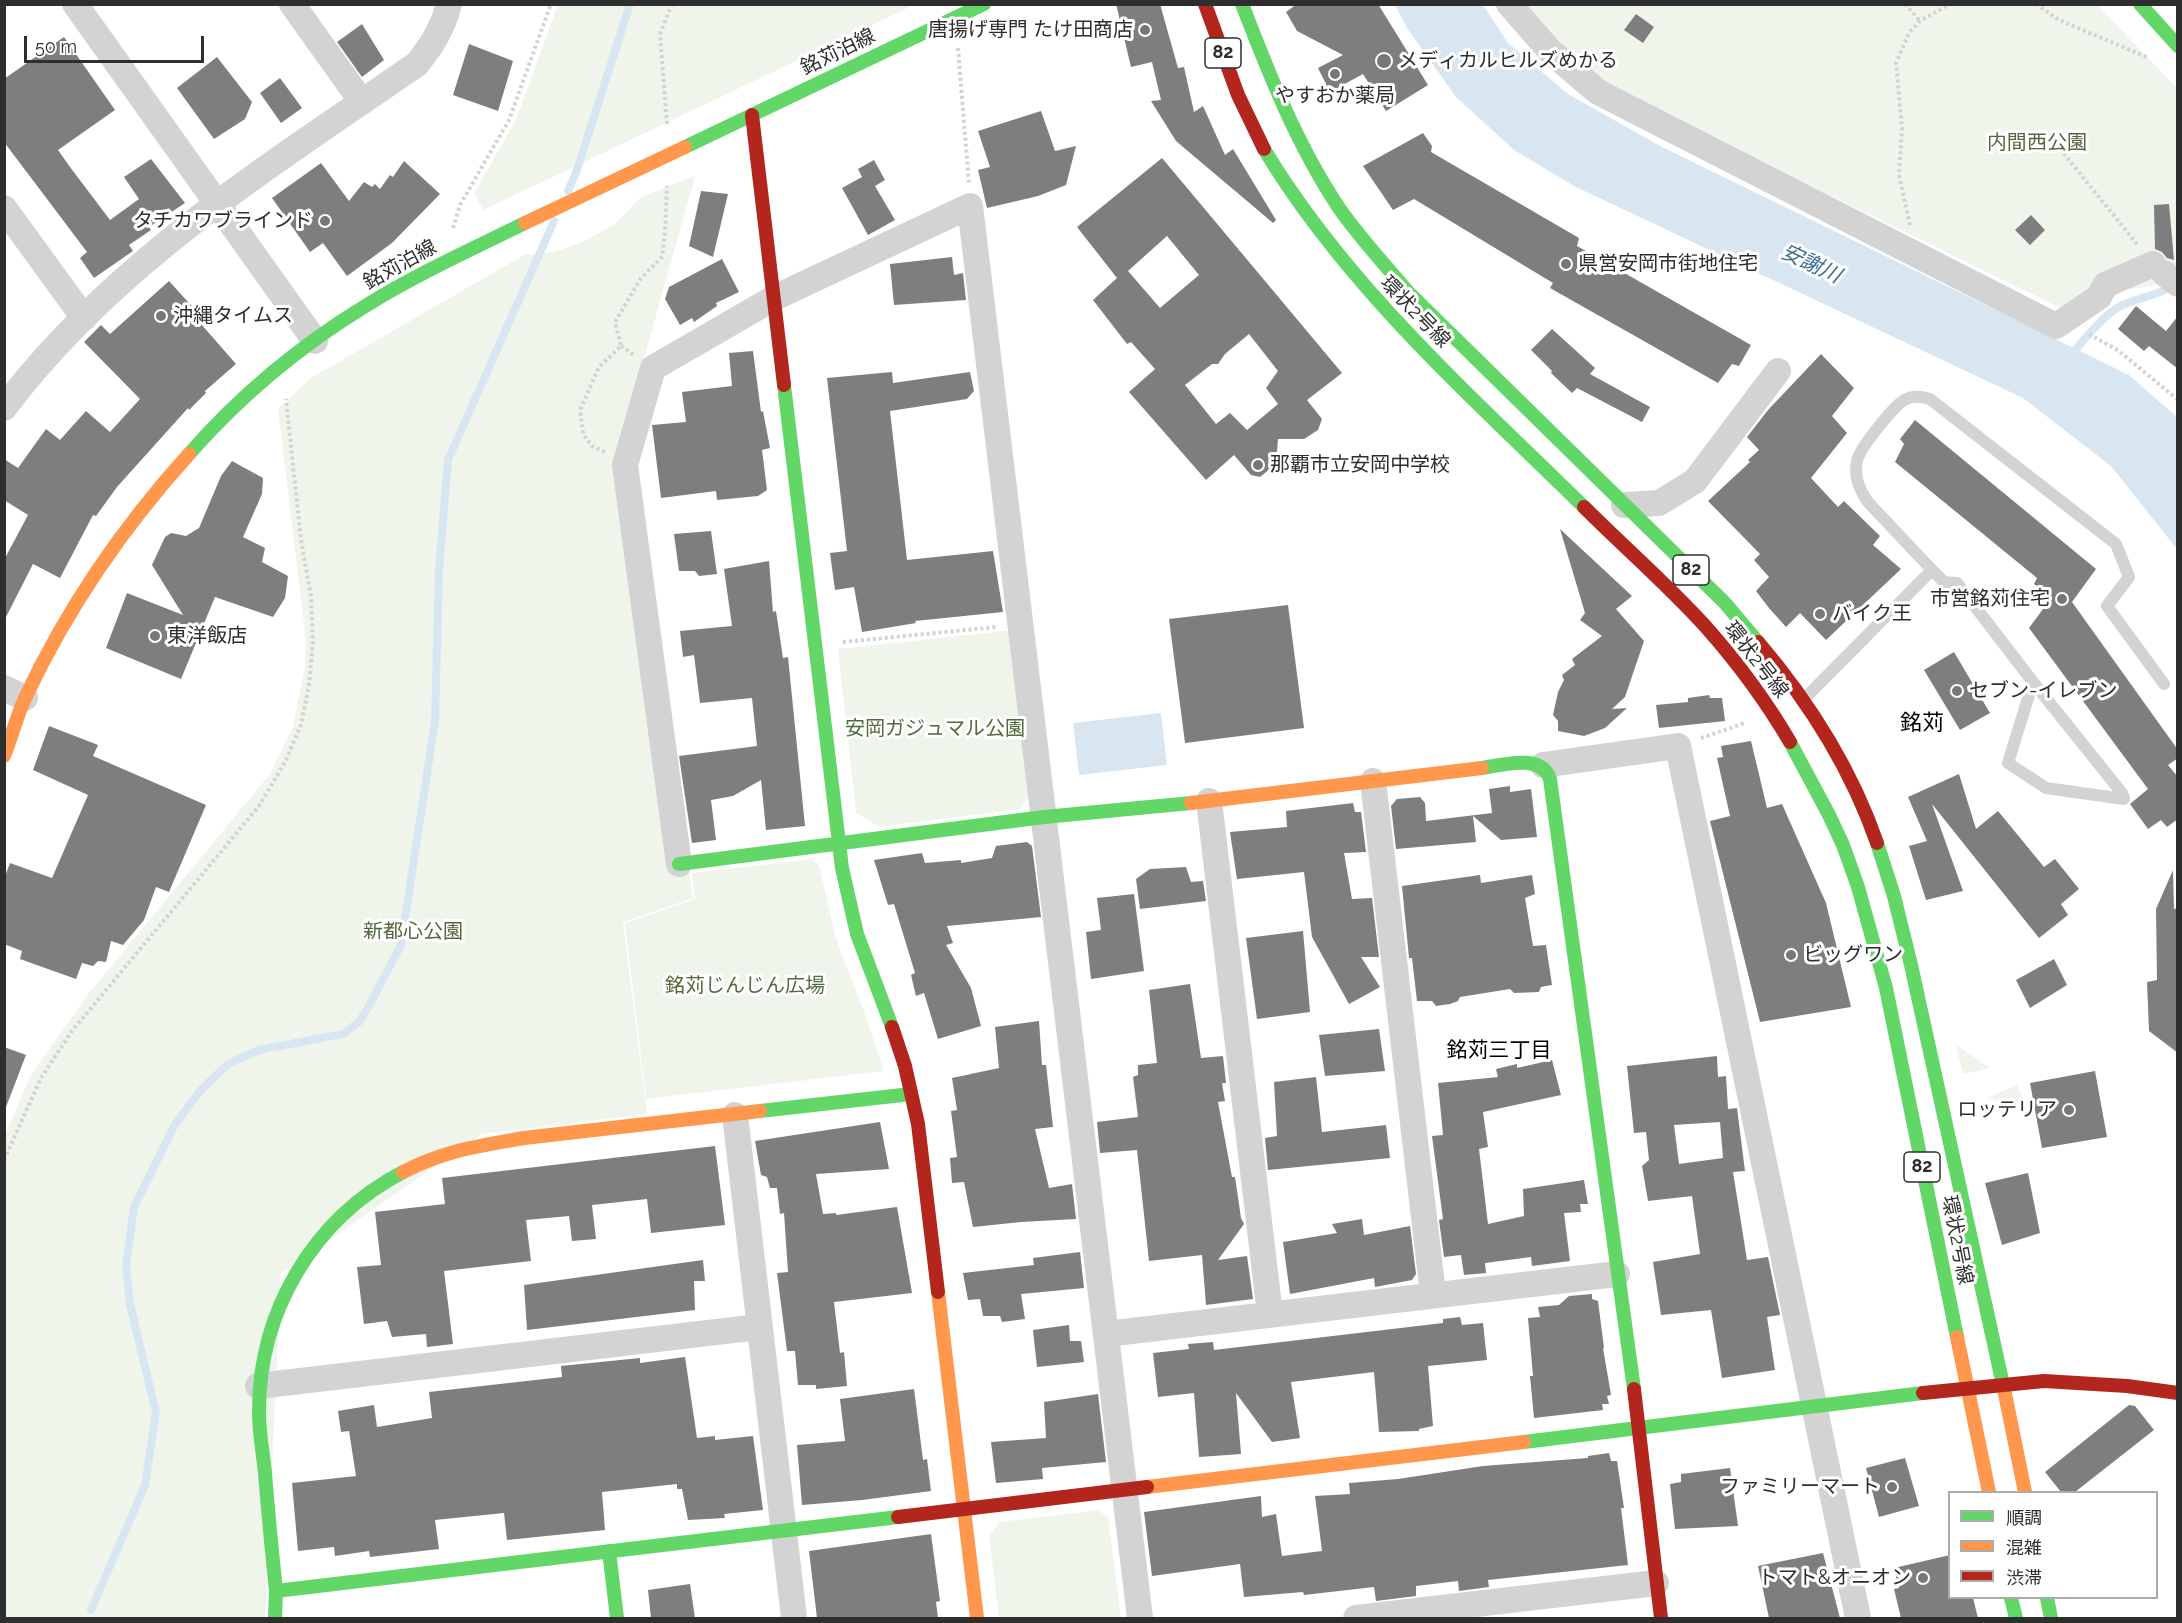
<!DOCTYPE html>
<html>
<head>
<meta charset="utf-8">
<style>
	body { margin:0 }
	#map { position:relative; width:2182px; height:1623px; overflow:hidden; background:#fff; font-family:Raleway,"Noto Sans JP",sans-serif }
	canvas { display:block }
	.frame { position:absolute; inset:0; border:6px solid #2e2e2e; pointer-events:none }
	.legend { position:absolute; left:1948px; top:1491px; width:210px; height:108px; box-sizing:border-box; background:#fff; border:2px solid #ababab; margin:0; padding:8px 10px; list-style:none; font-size:18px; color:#2e2e2e }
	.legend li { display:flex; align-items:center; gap:12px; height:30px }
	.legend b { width:30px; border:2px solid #ababab }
	.scale { position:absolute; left:24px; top:36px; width:180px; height:27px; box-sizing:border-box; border:3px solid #2e2e2e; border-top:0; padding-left:8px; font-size:18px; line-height:21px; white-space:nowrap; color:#2e2e2e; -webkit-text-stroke:4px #fff; paint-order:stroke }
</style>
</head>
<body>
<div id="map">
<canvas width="2182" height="1623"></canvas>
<div class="frame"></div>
<ul class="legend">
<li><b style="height:8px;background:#63d668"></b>順調</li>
<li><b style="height:8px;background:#ff974d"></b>混雑</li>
<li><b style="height:8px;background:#b3261e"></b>渋滞</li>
</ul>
<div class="scale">50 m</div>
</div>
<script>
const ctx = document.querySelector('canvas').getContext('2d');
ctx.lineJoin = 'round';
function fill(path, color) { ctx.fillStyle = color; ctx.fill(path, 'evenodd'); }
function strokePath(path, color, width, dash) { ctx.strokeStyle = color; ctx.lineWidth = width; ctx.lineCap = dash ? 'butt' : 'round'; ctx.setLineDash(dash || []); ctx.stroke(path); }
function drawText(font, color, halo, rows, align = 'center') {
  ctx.font = font + ' Raleway,"Noto Sans JP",sans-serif'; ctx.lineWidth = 6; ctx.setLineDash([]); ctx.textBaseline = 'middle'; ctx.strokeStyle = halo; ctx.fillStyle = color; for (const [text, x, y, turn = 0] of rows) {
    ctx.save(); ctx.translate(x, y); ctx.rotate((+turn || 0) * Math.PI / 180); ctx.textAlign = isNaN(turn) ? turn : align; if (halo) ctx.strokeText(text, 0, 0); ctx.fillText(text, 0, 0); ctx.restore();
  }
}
const green = new Path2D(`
	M558,5V4L914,5L483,210L474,193L516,120Z
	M1519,5H2097L2177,88V274L2159,285L2123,290L2085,320L1600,83Z
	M695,176L619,448L693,898L623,922L647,1114L482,1134L281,1273L265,1618H5V1135L31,1075L89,993L270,774L293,727L305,666L306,641L278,409L311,378L524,255L554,252L585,241L616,223L641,197Z
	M1013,630L1032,794L1019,809L880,827L856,813L838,649Z
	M811,859L819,866L837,942L865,1014L884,1071L646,1099L625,923L695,899L692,873Z
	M1955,1044L1990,1068L1963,1074Z
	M2017,1085L2023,1100L2006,1105L1989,1097Z
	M1098,1510L1108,1517L1121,1618H999L989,1536L1000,1522Z`);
const water = new Path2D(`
	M1395,5H1483L1508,43L1568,94L1660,146L2129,375L2177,417V549L2111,466L2023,398L1574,186L1514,150L1456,97L1407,28Z
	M1161,713L1167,765L1079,775L1073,723Z`);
const stream = new Path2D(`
	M568,191L576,173L630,4
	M2070,356C2081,343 2102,317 2117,308C2134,298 2156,297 2174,285
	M91,1610L145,1485L156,1413L130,1304L126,1265L134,1207L174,1126L200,1091L228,1064L259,1050L343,1034L359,1022L369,1006L401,945L435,721L439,570L448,460L554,221`);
const building = new Path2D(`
	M1116,4H1160L1178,68L1184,67L1194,112L1203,106L1225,155L1233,149L1276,220L1273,223L1176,141L1151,101L1161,100L1152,62L1131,67Z
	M1297,4H1378L1428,85L1386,111L1363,74L1330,92L1318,68L1343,55L1297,31L1286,12Z
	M1636,14L1654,27L1643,43L1624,30Z
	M362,24L384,60L362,77L337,42Z
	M64,37L115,110L58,150L70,167L110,220L139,199L124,177L151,159L185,203L149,227L151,230L129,245L133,251L94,278L80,258L87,252L4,142V79Z
	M469,44L513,61L498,111L453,95Z
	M217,57L252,102L245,119L214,139L177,88Z
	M280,78L302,108L281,123L260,93Z
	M1041,111L1055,151L1076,146L1066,185L1038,196L987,208L978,170L990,167L978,131Z
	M1423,133L1432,146L1431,152L1579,238L1577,246L1751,345L1739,366L1732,364L1718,383L1550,288L1553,283L1414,199L1393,210L1363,166Z
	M1162,158L1342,373L1307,400L1322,419L1318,430L1304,439H1278L1276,464L1260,477L1251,475L1234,455L1206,480L1129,392L1155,369L1131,342L1127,344L1093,300L1117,278L1077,227ZM1167,236L1199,275L1160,308L1128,271ZM1249,334L1278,371L1266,388L1278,404L1247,430L1230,413L1216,424L1185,385L1212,364H1218L1225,354Z
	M874,160L885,180L875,186L895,220L868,235L842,188L862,177L858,169Z
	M404,161L440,194L392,243L347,276L323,243L310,252L272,198L321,163L349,201L364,182L372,187L375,184L380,189L390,175L393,177Z
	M701,191L728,194L713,257L689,246Z
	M2169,204L2174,260L2167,258L2162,252L2155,249L2154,205Z
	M2031,215L2045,230L2030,245L2015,230Z
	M952,257L954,275L963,273L966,300L894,305L890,264Z
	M722,259L739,292L716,303L717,306L694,322L692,318L680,325L665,299L669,287Z
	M169,281L198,313L194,316L236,364L205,391L206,393L189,410L188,408L117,487L96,516L93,515L60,578L33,564L4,621V560L28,515L4,500V459L18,468L46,429L60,440L86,411L110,432L140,399L84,342L101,325L110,334Z
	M2136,306L2166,331L2178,316V369L2149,346L2144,351L2118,329Z
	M1552,329L1595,368L1590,374L1650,407L1642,422L1577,388L1572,393L1551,373L1552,371L1531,350Z
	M753,351L761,412L763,411L770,448L762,450L767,490L758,496L717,500L716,491L661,498L652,425L686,422L682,392L732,386L729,353Z
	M1821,354L1854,388L1832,416L1847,433L1811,478L1838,507L1844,501L1880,536L1873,545L1901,569L1826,640L1800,613L1786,627L1769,608L1756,591L1769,577L1754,560L1760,554L1708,501L1750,462L1748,460L1759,450L1747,437L1768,410Z
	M892,372L893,383L970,372L974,391L967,399L890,411L907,560L993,551L1003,612L915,621L916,623L862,632L854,587L835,590L830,553L847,551L827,378Z
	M1915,420L2096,569L2072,602L2178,750V758L2168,765L2178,777V819L2167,827L2161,820L2148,829L2130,804L2148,789L2029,628L2052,597L2034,584L2037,578L1895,462L1904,444L1900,439Z
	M232,461L263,478L262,494L243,537L265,548L262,562L288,576L285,598L273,617L215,597L181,679L106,648L127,593L183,615L152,565L165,537L171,533L186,536L199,528L221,476Z
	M1560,529L1632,596L1616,609L1644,641L1625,697L1612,709L1627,708L1605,728L1584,736L1558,731V721L1553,715L1558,692L1564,680L1562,675L1575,665L1572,659L1602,636L1580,620L1585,613Z
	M711,531L717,574L699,576L695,571H679L674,534Z
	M769,561L773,612L776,611L783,658L788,657L805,826L766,830L761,780L733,796L711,800L716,840L692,843L679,756L757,746L752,698L700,703L694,655L683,657L680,631L732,626L724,569Z
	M1288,605L1304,728L1185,743L1169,619Z
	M1954,652L1990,713L1960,730L1924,670Z
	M1709,695L1710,698H1722L1725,721L1659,728L1656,705L1688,702V698Z
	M49,726L98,745L93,756L206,805L169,892L156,887L144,920L123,945L111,941L106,962L98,961L93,966L82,963L76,979L20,959L22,951L4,944V879L10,863L52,878L88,795L33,770Z
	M1751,741L1767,808L1782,804L1826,903L1851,1007L1760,1022L1710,821L1730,816L1717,758L1723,757L1721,746Z
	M1959,774L1976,829L1998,811L2044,867L2055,859L2079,889L2061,904L2068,915L2039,938L1932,804L1963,891L1926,900L1909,846L1927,841L1908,797Z
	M1510,786V792L1531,789L1537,837L1501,840L1473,816L1476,842L1396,849L1391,806L1397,799L1420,797L1425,803L1426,821L1492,813L1489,789Z
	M1353,803L1355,812H1361L1366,852L1344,853L1352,899L1372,898L1379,957H1361L1380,987L1349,1004L1312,937L1304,872L1237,879L1230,832L1287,827L1286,811Z
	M1027,842L1032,846L1041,917L947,926L953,943L946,945L971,988L981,1026L938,1039L924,993L916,996L911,975L915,973L894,904L888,905L874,860L922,853L925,863L961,860V863L992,858L996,846Z
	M1186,867L1191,882L1203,881L1206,901L1140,909L1136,879L1150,869Z
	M2173,870L2174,909L2178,908V1053L2149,1031L2147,982L2157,980L2156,909Z
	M1480,875L1481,883L1532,875L1535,894L1525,898L1533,946L1546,945L1552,985L1541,987L1539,992L1514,993L1510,989L1460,997L1458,1001L1450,1004L1436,1006L1432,1001H1417L1412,958H1409L1402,886Z
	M1134,894L1144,971L1091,979L1086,932L1101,930L1097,898Z
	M1303,931L1310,1012L1257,1019L1246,938Z
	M2054,959L2067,985L2030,1008L2016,980Z
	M1190,984L1201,1058L1223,1056L1226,1083H1222L1225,1101L1218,1102L1232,1177H1235L1241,1218L1244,1224L1218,1260L1247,1256L1253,1299L1206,1305L1202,1255L1149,1261L1137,1150L1100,1153L1097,1122L1138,1117L1133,1077L1138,1075V1065L1157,1063L1149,990Z
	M1039,1021L1042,1065H1046L1053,1127L1035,1129L1049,1188L1072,1184L1076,1219L1021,1222L973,1227L964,1182L952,1183L950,1158L957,1157L951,1111L957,1110L952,1078L999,1068L995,1027Z
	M1379,1029L1385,1071L1325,1076L1319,1035Z
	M4,1047L26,1055L6,1107H4Z
	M1717,1056L1718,1077L1726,1076L1728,1109L1737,1108L1745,1171L1733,1172L1747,1260L1768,1257L1780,1315L1767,1317L1775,1370L1722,1378L1711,1310L1661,1315L1653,1262L1700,1254L1692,1196L1648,1201L1642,1166L1649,1160L1646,1132L1634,1133L1627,1066ZM1720,1122L1723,1158L1679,1164L1674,1125Z
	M1552,1060L1561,1095L1483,1112L1488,1147L1479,1149L1488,1224L1524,1216L1523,1189L1584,1180L1588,1204H1580L1581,1212L1564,1213L1570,1261L1532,1266L1531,1257L1485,1263L1486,1273L1464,1275L1461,1255L1444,1257L1439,1220L1443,1219L1432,1136L1443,1135L1438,1083L1498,1077L1496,1069L1517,1064V1068Z
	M2095,1071L2107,1137L2042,1148L2030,1083Z
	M1316,1077L1322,1132L1386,1125L1390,1158L1268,1170L1265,1138L1277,1136L1274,1082Z
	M880,1122L889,1169L816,1174L823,1214L836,1213V1215L897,1207L912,1293L834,1302L840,1353L844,1352L847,1386L816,1389V1385H798L795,1351H787L777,1273L788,1272L784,1213L780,1214L777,1188H770L767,1177L761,1175L755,1141Z
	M715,1146L725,1225L651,1233L647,1199L592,1205L596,1239L572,1241L569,1216L526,1220L531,1261L444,1271L453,1344L427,1347L426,1334L392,1337L387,1321L364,1324L357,1267L381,1265L375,1212L445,1204L442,1178Z
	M2028,1173L2040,1233L2002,1245L1985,1183Z
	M1362,1219L1364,1235L1410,1226L1416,1274L1412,1280L1375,1287L1374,1278L1290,1294L1283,1242L1337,1233L1332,1224Z
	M1080,1252L1084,1288L1021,1294L1025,1319L1002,1322L1000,1316H983L980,1299L968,1300L963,1273L1034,1265L1033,1258Z
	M703,1260L705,1281H694L695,1310L527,1330L524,1285Z
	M1592,1294V1299L1598,1301L1604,1348H1603L1611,1395L1607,1396L1609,1404H1602L1603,1410L1534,1418L1530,1376H1533L1528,1318L1540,1317L1538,1307L1559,1305L1569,1296Z
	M1460,1317L1462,1325L1483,1323L1487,1360L1428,1366L1433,1426L1419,1429V1431L1379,1432L1374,1372L1291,1382L1300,1438L1272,1442L1236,1393L1241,1454L1199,1457L1194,1393L1158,1397L1153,1353L1189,1349L1188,1344L1213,1342L1214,1350L1443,1323V1319Z
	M1069,1325L1070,1341H1081L1084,1362L1037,1367L1033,1330Z
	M685,1357L697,1438L715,1436V1440L753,1436L763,1510L724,1514L725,1518L688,1520L682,1489H677V1484L602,1492L605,1530L507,1540L504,1513L435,1520L439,1549L370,1557L369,1551L335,1556L334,1547L298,1551L292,1483L356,1476L349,1431L341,1432L338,1411L374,1405L377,1427L432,1418L429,1392L562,1377L561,1366L640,1358V1363Z
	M914,1389L923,1460L927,1459L931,1491L862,1500L802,1505L797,1445L845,1441L840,1399Z
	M1098,1394L1106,1462L1042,1468L1043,1479L996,1483L991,1442L1046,1438L1044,1402Z
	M2129,1405L2135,1406L2154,1430L2075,1492H2061L2045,1472Z
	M1609,1453L1611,1461H1617L1624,1508H1621L1628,1565L1488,1580L1489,1587L1459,1591L1458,1581L1416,1586V1596L1376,1601L1374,1587L1304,1595L1303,1592L1244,1597L1240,1564L1152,1576L1144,1512L1261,1496L1262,1517L1276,1514L1282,1556L1322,1551L1315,1496L1350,1494L1349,1483L1398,1479L1483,1466L1588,1458V1456Z
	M1905,1458L1919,1506L1879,1517L1866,1468Z
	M1730,1468L1738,1526L1675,1529L1670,1484L1681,1482V1474Z
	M931,1534L940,1601L936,1602L938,1618H817L809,1551Z
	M1823,1553L1840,1618H1769L1758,1566Z
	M1950,1555V1598H1973L1978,1618H1901L1894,1589L1899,1588L1894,1568Z
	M690,1584L695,1618H651L648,1590Z`);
const path = new Path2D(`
	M1905,4L1920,21
	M2036,4L2059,20L2149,58
	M958,48L969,184
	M667,124L660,34L672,4
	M2056,144L2137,244
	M1910,225L1899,175L1902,128L1896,63L1909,33L1920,21L1950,4
	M453,228L460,205L509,120L551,4
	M2089,334L2119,351L2178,400
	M621,346L635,356
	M605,452L592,446L583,434L580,410L599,367L621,346L615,322L641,278L662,257L665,233L667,186
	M843,642L996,627
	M1701,738L1745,723
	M4,1160L41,1078L72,1031L259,806L285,762L301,725L309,685L313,642L311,596L301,540L286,399`);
const lane = new Path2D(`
	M1932,570L1944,582L1957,583L2033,682L2008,763L2046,788L2124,799L2122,793L2033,682
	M1804,699L1932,570L1867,501C1859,488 1854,477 1857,461C1859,449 1895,404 1906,399C1914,395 1923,397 1930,399L2116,544L2129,577L2107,606L2164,684`);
const street = new Path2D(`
	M75,4L315,341
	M292,4L362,102
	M1509,4L1551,52L1598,92L2056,326L2099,297L2105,285L2153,264
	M4,208L84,318
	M2164,273L2178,284
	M4,408C113,263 271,165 417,64C432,45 443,28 449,4
	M1624,505L1659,503L1695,481L1778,371
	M4,688L25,698
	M1543,765L1678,746C1740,1037 1797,1328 1858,1618
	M1373,781L1433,1294
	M1209,801L1270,1314
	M679,864L625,465L653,368L774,298L970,206L1140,1618
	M735,1115L794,1618
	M1106,1334L1617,1274
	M258,1386L759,1327
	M1356,1618L1656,1583`);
const fast = new Path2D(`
	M1242,4C1269,74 1297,145 1339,208C1360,238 1385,265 1409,293L1724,602L1758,642
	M2140,4L2178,46
	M685,147L984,4
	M1264,149C1347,287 1470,395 1584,507
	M784,385L842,868L857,934L892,1027
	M189,454C240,396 301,345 367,305C417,274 472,249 525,223
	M1790,742L1829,815L1843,845L1858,887L1886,988L1957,1337
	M1482,768C1503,765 1541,753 1550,779L1634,1389
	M1877,843L1894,896L1911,965L2005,1394
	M679,864L1044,817L1191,803
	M760,1111L911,1094
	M1524,1442L1923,1393
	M609,1551L617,1618
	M276,1591L898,1517
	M2011,1598L2016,1618
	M2047,1598L2051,1618
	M275,1618L276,1591C272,1552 268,1512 265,1473C263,1453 259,1433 259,1414C258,1312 313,1219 403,1172`);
const slow = new Path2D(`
	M4,756C12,736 17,715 26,696C68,607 123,527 189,454
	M1191,803L1482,768
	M403,1172C445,1150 479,1146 524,1138L760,1111
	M938,1292L977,1618
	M1957,1337L1989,1492
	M2005,1394L2025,1492
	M1147,1487L1524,1442`);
const jam = new Path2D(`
	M1205,4L1238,95L1264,149
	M752,115L784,385
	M1584,507C1624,547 1668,585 1706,627C1737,662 1766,701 1790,742
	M1758,642C1810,703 1851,768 1877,843
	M892,1027L905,1066L918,1124L938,1292
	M1634,1389L1661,1618
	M1923,1393L2044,1381L2127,1386L2178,1393
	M898,1517L1147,1487`);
const slowBridge = new Path2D(`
	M525,223L685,147`);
const markers = [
	[1145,30,6,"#777"],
	[1384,61,8,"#777"],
	[1335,74,6,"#777"],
	[325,221,6,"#777"],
	[1566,264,6,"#777"],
	[161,316,6,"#777"],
	[1258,465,6,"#777"],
	[2062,599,6,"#777"],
	[1820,614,6,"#777"],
	[155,636,6,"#777"],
	[1957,691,6,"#777"],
	[1791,955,6,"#777"],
	[2069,1110,6,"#777"],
	[1892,1487,6,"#777"],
	[1923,1578,6,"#777"]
];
const shields = [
	[1223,53,36],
	[1691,570,36],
	[1922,1167,36]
];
const shieldNames = [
	["82",1223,53],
	["82",1691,570],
	["82",1922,1167]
];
const poiNames = [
	["唐揚げ専門 たけ田商店",1133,30,"right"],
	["メディカルヒルズめかる",1398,61],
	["やすおか薬局",1335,96,"center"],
	["タチカワブラインド",313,221,"right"],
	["県営安岡市街地住宅",1578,264],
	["沖縄タイムス",173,316],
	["那覇市立安岡中学校",1270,465],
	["市営銘苅住宅",2050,599,"right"],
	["バイク王",1832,614],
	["東洋飯店",167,636],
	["セブン-イレブン",1969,691],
	["ビッグワン",1803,955],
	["ロッテリア",2057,1110,"right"],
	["ファミリーマート",1880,1487,"right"],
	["トマト&オニオン",1911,1578,"right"]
];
const streetNames = [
	["銘苅泊線",838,52,-26],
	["銘苅泊線",400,265,-29],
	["環状2号線",1415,312,46],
	["環状2号線",1756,660,52],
	["環状2号線",1957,1240,79]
];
const parkNames = [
	["内間西公園",2037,143],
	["安岡ガジュマル公園",935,729],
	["新都心公園",413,932],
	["銘苅じんじん広場",745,986]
];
const waterNames = [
	["安謝川",1811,264,25]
];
const neighbourhoodNames = [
	["銘苅三丁目",1499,1051]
];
const quarterNames = [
	["銘苅",1922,723]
];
fill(green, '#f0f5ec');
fill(water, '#d8e6f2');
strokePath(stream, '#d8e6f2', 8);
fill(building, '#7e7e7e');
strokePath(path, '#d3d3d3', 4, [3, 3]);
strokePath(lane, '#d3d3d3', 12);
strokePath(street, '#d3d3d3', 26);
strokePath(fast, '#63d668', 14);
strokePath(slow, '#ff974d', 14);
strokePath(jam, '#b3261e', 14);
strokePath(slowBridge, '#ff974d', 14);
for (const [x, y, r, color] of markers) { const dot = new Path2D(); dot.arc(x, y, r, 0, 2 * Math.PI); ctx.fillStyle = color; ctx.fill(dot); strokePath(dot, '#fff', 2); }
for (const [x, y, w] of shields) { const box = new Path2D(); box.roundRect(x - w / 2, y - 15, w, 30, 4.5); ctx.fillStyle = '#fff'; ctx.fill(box); strokePath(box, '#2e2e2e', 1.5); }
drawText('bold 18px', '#2e2e2e', null, shieldNames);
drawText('20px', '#2e2e2e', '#fff', poiNames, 'left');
drawText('20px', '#2e2e2e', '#fff', streetNames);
drawText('20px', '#4f6b3b', '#fff', parkNames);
drawText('italic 21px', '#3b6c92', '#fff', waterNames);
drawText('21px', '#000', '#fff', neighbourhoodNames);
drawText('22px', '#000', '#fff', quarterNames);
</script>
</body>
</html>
